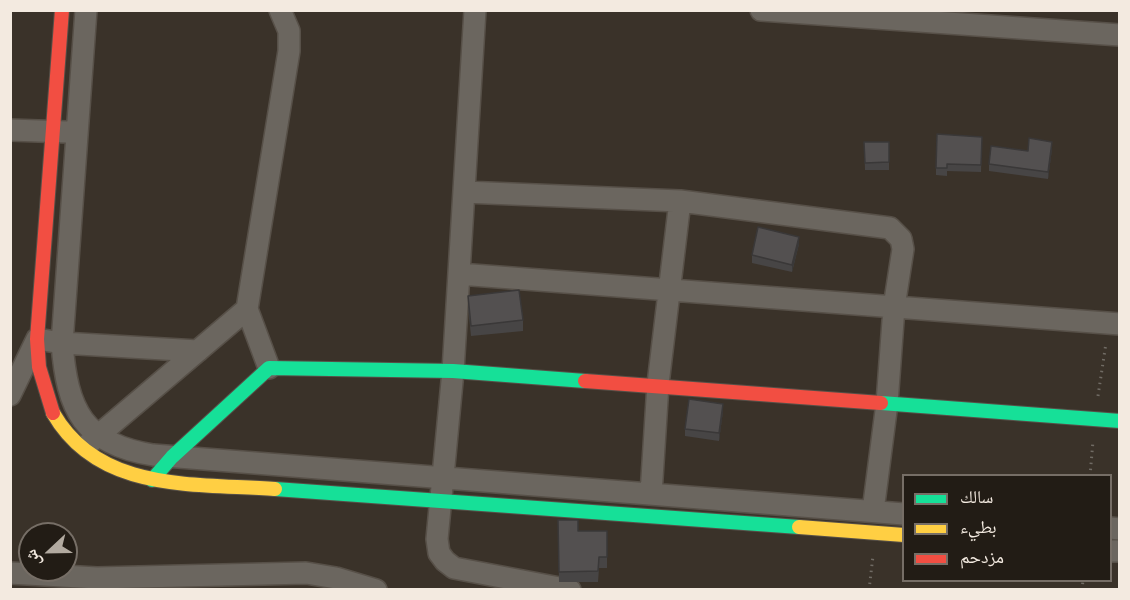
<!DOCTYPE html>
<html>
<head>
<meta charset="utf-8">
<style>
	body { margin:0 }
	#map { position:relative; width:1130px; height:600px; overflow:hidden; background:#3a3229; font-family:Jost,"Noto Naskh Arabic",sans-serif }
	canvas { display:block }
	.frame { position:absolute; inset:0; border:12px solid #f3eae0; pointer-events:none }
	.legend { position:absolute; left:902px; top:474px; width:210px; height:108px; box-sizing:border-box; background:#221c15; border:2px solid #766e66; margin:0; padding:8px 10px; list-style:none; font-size:18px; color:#f3eae0 }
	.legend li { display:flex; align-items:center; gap:12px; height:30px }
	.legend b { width:30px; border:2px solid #766e66 }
	.north { position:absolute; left:18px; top:522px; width:60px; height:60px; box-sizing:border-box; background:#221c15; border:2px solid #766e66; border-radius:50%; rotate:248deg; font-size:16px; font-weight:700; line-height:24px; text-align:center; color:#f3eae0 }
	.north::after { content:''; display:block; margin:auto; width:21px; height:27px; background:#b2aaa0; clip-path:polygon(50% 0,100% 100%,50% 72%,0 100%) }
</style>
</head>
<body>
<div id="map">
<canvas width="1130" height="600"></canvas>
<div class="frame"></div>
<ul class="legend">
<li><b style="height:8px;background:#16e098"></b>سالك</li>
<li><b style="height:8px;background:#ffcf43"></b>بطيء</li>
<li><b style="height:8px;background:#f24e42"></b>مزدحم</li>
</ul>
<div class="north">ش</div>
</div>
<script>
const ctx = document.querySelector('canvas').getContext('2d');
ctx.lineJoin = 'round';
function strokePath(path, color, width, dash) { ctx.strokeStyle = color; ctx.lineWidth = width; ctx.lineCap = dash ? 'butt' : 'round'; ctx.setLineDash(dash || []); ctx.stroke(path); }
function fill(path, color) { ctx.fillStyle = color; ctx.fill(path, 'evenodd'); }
const path = new Path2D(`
	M1098,396L1106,343
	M1090,476L1093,441
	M869,590L873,556
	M1082,590L1083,580`);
const street = new Path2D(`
	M86,10L62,343C67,410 83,444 153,455L904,514
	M475,10L453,371L437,539L439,553L445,561L454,568L570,590
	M761,10L1120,35
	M10,130L67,132
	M464,192L680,201L890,228L901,239L903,249L894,307L887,403L873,511
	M459,274L1120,324
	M247,309L269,368
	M10,395L37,339L62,343L198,351
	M87,445L247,309L289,51V31L280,10
	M651,494L658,384L680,201
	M1110,528L1120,529
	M1110,551H1120
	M10,573L97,578L306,573L336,578L376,590`);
const fast = new Path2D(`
	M881,403L1120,421
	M152,480L172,457L269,368L453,371L585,381
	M275,489L799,527`);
const slow = new Path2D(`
	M53,413C99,493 194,483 275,489
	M799,527L904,535`);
const jam = new Path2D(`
	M585,381L881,403
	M53,413L39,367L37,339L62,10`);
const wall = new Path2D(`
	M982,137L981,172L947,171V176L936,175V168Z
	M864,142H889V170H865Z
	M1052,149L1048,179L989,171V164L1028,151Z
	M799,244L792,272L752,263V255Z
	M468,296L523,320V331L471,336L468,306Z
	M723,411L719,441L685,436V429Z
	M558,520L578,531H607V568H599L598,582H559Z`);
const shadedWall = new Path2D(`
	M1052,142V149L1048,179V172Z
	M799,237V244L792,272V265Z
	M723,404V411L719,441V433Z`);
const building = new Path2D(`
	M937,134L982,137L981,165L947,164V168H936Z
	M1029,138L1052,142L1048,172L989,164L991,146L1028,151Z
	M864,142H889V162L865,163Z
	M758,227L799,237L792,265L752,255Z
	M519,290L523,320L471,326L468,296Z
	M689,399L723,404L719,433L685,429Z
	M558,520H578V531H607V557H599L598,571L559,572Z`);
strokePath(street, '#575048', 24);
strokePath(fast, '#575048', 16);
strokePath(slow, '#575048', 16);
strokePath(jam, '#575048', 16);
strokePath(path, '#706b64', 3, [1.5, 4.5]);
strokePath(street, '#6b665f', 21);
strokePath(fast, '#16e098', 14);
strokePath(slow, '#ffcf43', 14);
strokePath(jam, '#f24e42', 14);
fill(wall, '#474545');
fill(shadedWall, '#3a3838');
fill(building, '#535050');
strokePath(building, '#3a3838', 1.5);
</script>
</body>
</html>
